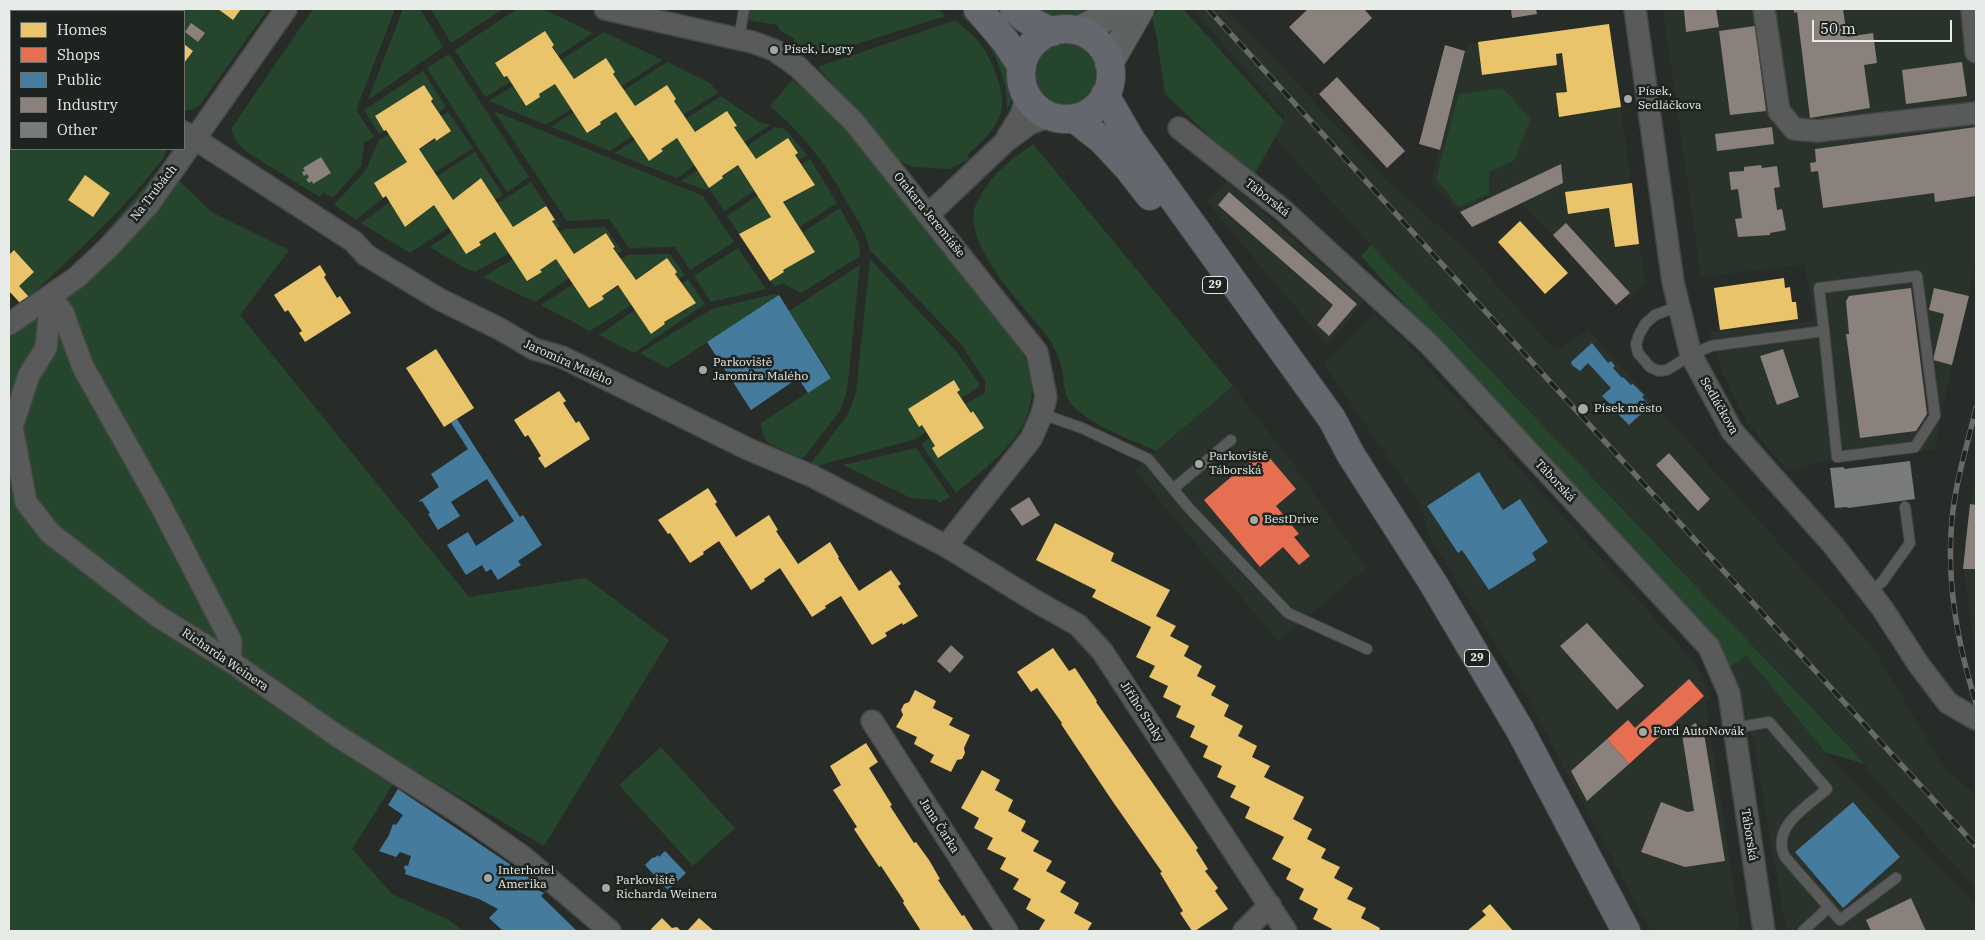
<!DOCTYPE html>
<html>
<head>
<meta charset="utf-8">
<style>
	body { margin:0 }
	#map { position:relative; width:1985px; height:940px; overflow:hidden; background:#282c29; font-family:"IBM Plex Serif",serif }
	canvas { display:block }
	.frame { position:absolute; inset:0; border:10px solid #e8ece8; pointer-events:none }
	.legend { position:absolute; left:10px; top:10px; width:175px; height:140px; box-sizing:border-box; background:#1d231e; border:1px solid #6e736f; margin:0; padding:6px 9px; list-style:none; font-size:15px; color:#e8ece8 }
	.legend li { display:flex; align-items:center; gap:10px; height:25px }
	.legend b { width:25px; border:1px solid #6e736f }
	.scale { position:absolute; left:1812px; top:20px; width:140px; height:22px; box-sizing:border-box; border:2px solid #e8ece8; border-top:0; padding-left:6px; font-size:15px; line-height:18px; white-space:nowrap; color:#e8ece8; -webkit-text-stroke:4px #1d231e; paint-order:stroke }
</style>
</head>
<body>
<div id="map">
<canvas width="1985" height="940"></canvas>
<div class="frame"></div>
<ul class="legend">
<li><b style="height:14px;background:#e9c46a"></b>Homes</li>
<li><b style="height:14px;background:#e76f51"></b>Shops</li>
<li><b style="height:14px;background:#457b9d"></b>Public</li>
<li><b style="height:14px;background:#8a817c"></b>Industry</li>
<li><b style="height:14px;background:#797c7a"></b>Other</li>
</ul>
<div class="scale">50 m</div>
</div>
<script>
const ctx = document.querySelector('canvas').getContext('2d');
ctx.lineJoin = 'round';
function fill(path, color) { ctx.fillStyle = color; ctx.fill(path, 'evenodd'); }
function strokePath(path, color, width, dash) { ctx.strokeStyle = color; ctx.lineWidth = width; ctx.lineCap = dash ? 'butt' : 'round'; ctx.setLineDash(dash || []); ctx.stroke(path); }
function drawText(font, color, halo, rows, align = 'center') {
  ctx.font = font + ' "IBM Plex Serif",serif'; ctx.lineWidth = 5; ctx.setLineDash([]); ctx.textBaseline = 'middle'; ctx.strokeStyle = halo; ctx.fillStyle = color; for (const [text, x, y, turn = 0] of rows) {
    ctx.save(); ctx.translate(x, y); ctx.rotate((+turn || 0) * Math.PI / 180); ctx.textAlign = isNaN(turn) ? turn : align; if (halo) ctx.strokeText(text, 0, 0); ctx.fillText(text, 0, 0); ctx.restore();
  }
}
const built = new Path2D(`
	M1193,9H1224L1259,42L1386,180L1466,250L1555,351L1588,330L1872,647L1945,769L1976,794V888L1871,775L1865,764L1371,245L1275,138L1284,121V115Z
	M1663,9H1976V263L1939,423L1936,449L1817,463L1788,472L1748,423L1723,373L1709,332L1814,321L1805,264L1701,277Z
	M1609,23L1645,283L1629,299L1625,298L1617,304L1522,204L1474,228L1431,182L1467,44Z
	M1228,181L1364,302L1327,345L1206,201Z
	M1374,313L1406,343L1695,663L1711,697L1706,703L1740,931H1651L1519,682L1430,538L1419,503L1324,364Z
	M1233,386L1296,468L1366,568L1278,641L1134,470Z
	M1976,475V657L1964,571L1965,536Z
	M1746,654L1825,752L1976,904V931H1786L1755,747L1729,668Z`);
const green = new Path2D(`
	M122,9H218L233,20L241,9H268L200,105L191,110H184V63L193,51L184,44V11H125Z
	M313,9H395L356,110L374,137L364,143L361,166L333,198L323,192L320,197L248,153L237,142L231,129Z
	M403,9H420L443,47L368,100Z
	M431,9H503L451,43Z
	M517,9H543L593,33L558,56L545,31L495,62L504,77L507,76L511,82L485,97L455,50Z
	M749,9H938L946,16L815,57L793,43L795,39L781,31L777,25L747,20Z
	M967,9L1008,62L1011,101L1007,111C1008,89 1001,66 990,47C983,35 970,25 961,15Z
	M1027,9H1105L1077,17H1049Z
	M1158,9H1183L1284,121L1253,177L1165,94L1157,38L1152,17Z
	M953,21H955C964,27 972,34 978,41C991,56 1007,94 1001,113C995,130 980,144 967,155L970,159L949,169L914,167L899,161L818,67Z
	M604,32L662,60L622,86L613,74L615,72L606,58L573,79L561,60Z
	M1034 74a31 31 0 1 1 62 0a31 31 0 1 1-62 0Z
	M449,54L529,177L507,192L427,68Z
	M667,62L710,83L718,93L683,115L674,100L676,99L667,85L634,106L624,90Z
	M423,71L446,107L439,112L424,85L375,117L384,131L379,134L364,110Z
	M792,80L819,99L840,119L1018,344C1057,415 1006,451 956,493L921,444L930,438L935,445L932,448L938,457L984,429L974,411L970,412L965,404L985,393V381L961,344L873,253L870,251C867,234 858,221 849,206C828,167 804,134 770,106Z
	M556,84L571,109L546,125L489,101L513,86L526,106L540,97L539,94Z
	M1503,88L1530,119L1515,160L1489,172V194L1459,207L1436,179L1459,94Z
	M721,96L759,122L770,125L744,142L734,127L736,126L727,112L695,133L686,119Z
	M494,111L703,196L734,242L690,270L675,247L629,248L609,219L567,221Z
	M448,112L473,148L434,173L419,149L451,131L441,116Z
	M574,112L588,133L601,124L600,122L616,112L633,136L610,151L551,127Z
	M775,127L785,129L807,155L799,160L795,154L798,153L788,138L756,160L747,146Z
	M389,134L407,162L374,183L383,198L356,220L334,205L366,170L379,140Z
	M677,138L695,165L677,178L614,153L635,140L663,151L661,149Z
	M1033,144L1233,386L1156,451C1131,439 1082,423 1068,399C1063,389 1064,379 1062,369C1060,358 1054,347 1048,337C1025,308 967,249 974,211C974,207 978,202 980,197C993,172 1011,160 1033,144Z
	M9,148L12,151L14,149H167L164,157C125,209 77,252 29,297L19,286L34,272L14,250L9,255ZM85,176L110,193L93,217L68,200Z
	M475,152L503,195L495,200L481,178L467,187L468,189L452,200L437,176Z
	M810,159L837,203L800,227L783,203L815,185L802,164Z
	M163,165L211,212L289,250L240,315L469,597L586,578L669,640L544,846L405,765L352,849L392,894L449,920L463,931H9V320L70,274Z
	M738,165L754,191L724,211L709,188L706,190L681,181L698,170L709,188Z
	M531,182L560,226L557,228L553,222L555,220L545,206L513,227L498,203Z
	M758,195L771,216L755,227L754,225L739,234L727,216Z
	M390,202L405,227L419,218L418,215L434,205L449,227L410,253L361,223Z
	M840,208L859,243L860,256L801,293L784,284L774,286L770,281L784,272L783,270L799,259L800,261L815,252L803,232Z
	M605,227L622,251L618,254L614,248L616,246L606,232L574,254L560,232L565,229Z
	M452,232L467,254L481,245L480,242L495,232L509,253L475,272L461,266L430,247Z
	M1371,245L1865,764L1825,752L1746,655L1729,668L1361,256Z
	M738,248L766,289L711,302L694,276Z
	M670,254L685,275L679,279L675,273L677,272L667,258L635,280L621,259L627,255Z
	M513,259L528,281L542,272L540,270L556,259L569,278L535,302L483,277Z
	M870,259L956,351L979,383V387L961,398L958,392L960,390L954,380L909,409L919,427L922,425L926,432L916,439L813,467L812,462L848,414L856,393Z
	M860,265L847,390L840,411L804,457L799,458L768,443L763,434L761,423L832,377L789,311Z
	M688,279L705,304L634,353L599,335L635,310L651,334L665,325L664,322L680,311L682,313L695,303L682,284Z
	M573,284L589,308L603,299L602,296L619,286L632,305L590,331L541,305Z
	M774,294L779,296L667,368L640,353L712,309Z
	M916,448L950,497L939,503L938,500L911,498L843,465Z
	M661,747L735,828L693,866L619,785Z`);
const homes = new Path2D(`
	M95,9H122L125,11H93Z
	M218,9H241L233,20Z
	M1609,24L1621,107L1559,117L1556,93L1567,92L1562,53L1556,54L1557,65L1482,75L1478,42Z
	M545,31L554,45L552,47L574,79L606,58L615,72L613,74L635,106L667,85L676,99L674,101L695,132L727,111L737,126L734,127L756,159L788,138L798,153L795,155L815,185L783,202L815,252L783,270L784,272L770,281L739,234L771,217L738,165L722,176L723,178L709,188L677,138L661,149L663,151L649,161L616,112L600,122L601,124L587,133L555,84L539,94L540,97L526,106L507,76L504,77L495,63Z
	M184,44L193,51L184,63Z
	M424,85L433,99L431,101L451,131L436,141L435,138L419,149L453,200L481,178L513,227L546,206L555,220L552,221L574,254L606,233L615,247L613,248L636,280L667,258L677,272L675,274L696,303L664,322L665,324L651,334L618,285L602,296L604,299L589,308L556,259L540,270L542,272L527,281L495,232L479,242L481,245L466,254L434,205L405,227L386,196L383,198L374,183L407,162L386,130L384,131L375,116Z
	M11,114V150L9,148V117Z
	M85,175L110,193L93,217L68,200Z
	M1632,183L1639,244L1615,247L1609,208L1568,214L1565,192Z
	M1520,221L1568,273L1545,294L1498,242Z
	M14,250L34,272L19,286L29,297L21,304L9,291V255Z
	M320,265L326,275L324,277L337,298L340,296L351,313L305,342L299,333L302,331L288,310L285,312L274,295Z
	M1784,278L1785,288L1790,287L1792,302H1796L1798,319L1720,330L1714,288Z
	M436,349L474,408L444,427L406,368Z
	M954,380L960,390L957,392L971,413L973,411L984,428L938,458L932,448L935,446L922,425L919,427L908,409Z
	M559,391L566,401L563,403L576,423L579,421L590,439L545,468L538,458L541,456L528,435L525,437L514,420Z
	M708,488L717,502L715,504L736,537L769,515L778,530L776,531L798,564L830,542L839,557L838,558L859,591L891,570L901,584L898,586L918,616L903,625L902,623L885,633L887,636L872,645L841,596L825,606L826,608L812,617L780,568L764,579L765,581L751,590L719,541L703,552L704,554L690,563L670,533L668,534L658,520Z
	M1055,523L1114,553L1111,561L1170,590L1156,616L1176,626L1170,636L1189,646L1184,656L1202,666L1197,676L1216,686L1211,695L1229,705L1224,716L1243,726L1238,736L1257,746L1252,757L1270,766L1264,777L1304,797L1293,819L1312,829L1307,839L1326,849L1321,858L1340,867L1334,878L1353,888L1347,899L1366,908L1361,918L1380,928L1379,931H1330L1332,929L1313,919L1318,909L1299,899L1304,889L1286,879L1291,869L1272,859L1284,837L1245,818L1250,807L1230,797L1236,786L1217,777L1222,766L1203,757L1208,746L1190,737L1195,726L1176,717L1181,706L1163,697L1168,686L1149,677L1155,666L1136,657L1151,627L1092,597L1096,590L1036,560Z
	M1053,648L1069,671L1075,668L1097,701L1096,702L1198,848L1196,850L1208,869L1205,871L1218,888L1215,891L1228,909L1195,931H1192L1180,913L1183,911L1160,873L1162,872L1111,799L1061,724L1062,723L1037,688L1031,692L1017,672Z
	M915,690L936,701L933,708L953,718L949,725L970,735L964,748L965,753L962,759L957,760L951,772L930,762L934,755L914,744L917,737L896,727L903,715L901,710L904,704L909,702Z
	M866,743L878,762L869,768L892,805L890,806L914,843L916,842L929,860L940,879L938,880L962,916L964,915L974,931H921L903,903L904,901L881,866L879,867L854,829L857,827L833,790L841,785L830,766Z
	M982,770L1000,780L995,790L1013,800L1008,811L1026,821L1021,831L1039,841L1033,851L1052,861L1046,871L1066,882L1060,892L1079,903L1074,913L1092,923L1087,931H1042L1039,930L1045,920L1026,909L1031,899L1013,889L1019,879L1000,869L1006,858L987,849L993,838L974,828L979,818L961,808Z
	M1490,904L1513,931H1467L1486,915L1482,911Z
	M662,918L672,928L677,927L681,931H652L651,929Z
	M699,918L714,931H687Z`);
const shops = new Path2D(`
	M1263,450L1296,489L1276,506L1299,534L1294,537L1310,556L1299,565L1283,547L1260,567L1204,500Z
	M1689,679L1704,696L1629,764L1607,739L1628,720L1635,728Z`);
const public = new Path2D(`
	M779,295L831,378L808,393L798,378L751,410L707,342Z
	M1592,343L1608,363L1611,361L1615,366L1613,368L1622,378L1623,377L1631,385L1633,384L1644,395L1642,397L1650,406L1629,425L1610,406L1611,405L1602,396L1611,388L1588,363L1580,371L1572,365L1571,362Z
	M457,419L520,517L523,515L542,545L518,561L521,565L498,580L491,569L486,572L482,565L466,575L447,545L468,532L476,546L514,521L487,479L451,502L460,516L438,530L428,514L430,513L422,501L420,502L419,501L439,487L431,474L468,449L451,423Z
	M1479,472L1503,510L1520,499L1548,542L1532,553L1536,560L1489,590L1462,550L1458,553L1427,506Z
	M398,789L526,875L536,885L533,888L544,893L541,896L577,931H503L489,918L498,909L479,899L405,874L406,870L404,869L405,865L408,866L411,856L400,852L396,857L379,851L389,835L393,824L396,825L403,815L388,805Z
	M1853,802L1900,857L1843,908L1795,852Z
	M665,851L686,873L668,890L645,865L653,857L654,858L658,855L659,857Z`);
const industry = new Path2D(`
	M1308,9H1364L1372,18L1324,64L1289,27Z
	M1511,9H1536L1537,14L1512,18Z
	M1694,9H1716L1719,27L1686,32L1684,10Z
	M1794,9H1843L1847,37L1873,33L1877,63L1864,65L1870,108L1810,118L1797,12L1794,13Z
	M191,23L205,33L198,42L185,32Z
	M1755,26L1766,111L1730,115L1719,31Z
	M1445,45L1465,51L1440,150L1419,144Z
	M1962,62L1967,96L1906,104L1902,70Z
	M1337,77L1405,151L1387,168L1319,94Z
	M1772,127L1774,144L1717,151L1715,134Z
	M1976,127V196L1935,202L1934,193L1823,208L1818,171L1811,172L1810,163L1816,162L1815,149Z
	M321,157L331,173L313,184L312,181L309,183L306,179L309,178L307,174L304,176L302,172L305,171L303,168Z
	M1561,164L1563,183L1472,227L1460,212Z
	M1761,165L1762,168L1777,166L1780,187L1774,188L1777,210L1782,209L1786,230L1770,233V235L1738,237L1735,219L1742,218L1738,189L1731,190L1729,172L1744,171V167Z
	M1229,192L1357,304L1329,336L1317,325L1333,305L1218,205Z
	M1566,223L1630,293L1616,305L1553,235Z
	M1911,288L1927,414L1916,431L1860,438L1846,334H1849L1846,301L1849,296Z
	M1934,288L1969,296L1952,365L1933,360L1944,314L1929,310Z
	M1783,349L1799,397L1777,405L1760,356Z
	M1669,453L1710,499L1698,511L1656,465Z
	M1029,497L1040,515L1022,526L1010,509Z
	M1970,504L1976,505V569H1963Z
	M1587,623L1644,686L1617,710L1560,646Z
	M951,645L964,657L950,673L937,661Z
	M1695,723L1704,733L1725,861L1685,867L1641,852L1661,802L1687,812L1694,811L1682,734Z
	M1607,739L1629,764L1587,801L1571,771Z
	M1911,898L1926,931H1871L1866,920Z`);
const building = new Path2D(`
	M1910,461L1915,499L1848,508L1847,507L1835,508L1830,468L1844,467V469Z`);
const service = new Path2D(`
	M739,39L744,9
	M1679,306L1655,315L1645,324L1639,335L1636,344L1638,353L1650,367L1659,371L1667,370L1691,355L1711,346L1824,331L1837,457L1915,447L1935,416L1917,276L1819,288L1824,331
	M1042,414L1082,428L1148,459L1188,507L1288,613L1367,649
	M1173,489L1231,440
	M1870,592L1882,582L1910,543L1905,507
	M1734,728L1769,722L1827,789C1808,806 1770,827 1785,857L1840,920L1896,878
	M1803,931L1829,907`);
const minor = new Path2D(`
	M605,9L752,42L774,50L798,67L854,122L1037,352L1046,397L1042,414L1031,439L946,546
	M1635,9L1673,282L1691,355L1732,431L1834,546L1882,608L1919,665L1948,703L1976,719
	M1764,9L1779,111L1794,129L1817,131L1976,113
	M1972,9L1976,52
	M9,14L11,16
	M1179,128L1283,210L1430,345L1709,647L1729,693L1764,931
	M184,132L353,241L366,255L439,299L500,329L534,349L562,357L748,449L812,476L946,546L1037,602L1078,625L1102,651L1286,931
	M1008,136L1021,115L1027,96
	M929,214L1006,141L1029,124L1051,116
	M51,296L46,348L29,375L12,427L26,502L50,533L159,617L230,661L336,735L460,813L522,856L610,931
	M51,296L63,313L83,367L160,504L231,641L230,661
	M9,324L76,278L108,248L149,204L286,9
	M872,721L1007,931
	M1244,931L1270,905`);
const secondary = new Path2D(`
	M1080,30L1106,17L1117,9
	M1109,63L1140,9`);
const primary = new Path2D(`
	M978,9L1006,42L1022,67
	M1014,9L1026,19L1052,32
	M1021 74a45 45 0 1 1 90 0a45 45 0 1 1-90 0Z
	M1105,95L1131,140L1332,419L1351,455L1433,583L1520,730L1626,931
	M1075,119L1102,140L1128,168L1150,196`);
const rail = new Path2D(`
	M1208,9L1976,846
	M1976,408C1970,434 1962,460 1957,486C1942,559 1954,633 1976,703`);
const markers = [
	[774,50,5,"#a5a9a5"],
	[1628,99,5,"#a5a9a5"],
	[703,370,5,"#a5a9a5"],
	[1583,409,6,"#a5a9a5"],
	[1199,464,5,"#a5a9a5"],
	[1254,520,5,"#a5a9a5"],
	[1643,732,5,"#a5a9a5"],
	[488,878,5,"#a5a9a5"],
	[606,888,5,"#a5a9a5"]
];
const shields = [
	[1215,285,25],
	[1477,658,25]
];
const shieldNames = [
	["29",1215,285],
	["29",1477,658]
];
const poiNames = [
	["Písek, Logry",784,50],
	["Písek,",1638,92],
	["Sedláčkova",1638,106],
	["Parkoviště",713,363],
	["Jaromíra Malého",713,377],
	["Písek město",1594,409],
	["Parkoviště",1209,457],
	["Táborská",1209,471],
	["BestDrive",1264,520],
	["Ford AutoNovák",1653,732],
	["Interhotel",498,871],
	["Amerika",498,885],
	["Parkoviště",616,881],
	["Richarda Weinera",616,895]
];
const streetNames = [
	["Na Trubách",154,193,-52],
	["Táborská",1267,198,38],
	["Otakara Jeremiáše",929,215,51],
	["Jaromíra Malého",568,363,24],
	["Sedláčkova",1719,406,60],
	["Táborská",1555,481,47],
	["Richarda Weinera",225,660,34],
	["Jiřího Srnky",1142,712,57],
	["Jana Čarka",939,826,57],
	["Táborská",1749,835,81]
];
fill(built, '#29332b');
fill(green, '#25462d');
fill(homes, '#e9c46a');
fill(shops, '#e76f51');
fill(public, '#457b9d');
fill(industry, '#8a817c');
fill(building, '#797c7a');
strokePath(service, '#454745', 12);
strokePath(minor, '#454745', 24);
strokePath(secondary, '#454745', 30);
strokePath(primary, '#454745', 30);
strokePath(service, '#585b59', 10);
strokePath(minor, '#585b59', 21);
strokePath(secondary, '#5e6263', 28);
strokePath(primary, '#64686e', 28);
strokePath(rail, '#686968', 5.5);
strokePath(rail, '#1d231e', 4, [11]);
for (const [x, y, r, color] of markers) { const dot = new Path2D(); dot.arc(x, y, r, 0, 2 * Math.PI); ctx.fillStyle = color; ctx.fill(dot); strokePath(dot, '#1d231e', 2); }
for (const [x, y, w] of shields) { const box = new Path2D(); box.roundRect(x - w / 2, y - 8.5, w, 17, 4); ctx.fillStyle = '#1d231e'; ctx.fill(box); strokePath(box, '#e8ece8', 1); }
drawText('bold 11px', '#e8ece8', null, shieldNames);
drawText('12px', '#e8ece8', '#1d231e', poiNames, 'left');
drawText('12px', '#e8ece8', '#1d231e', streetNames);
</script>
</body>
</html>
